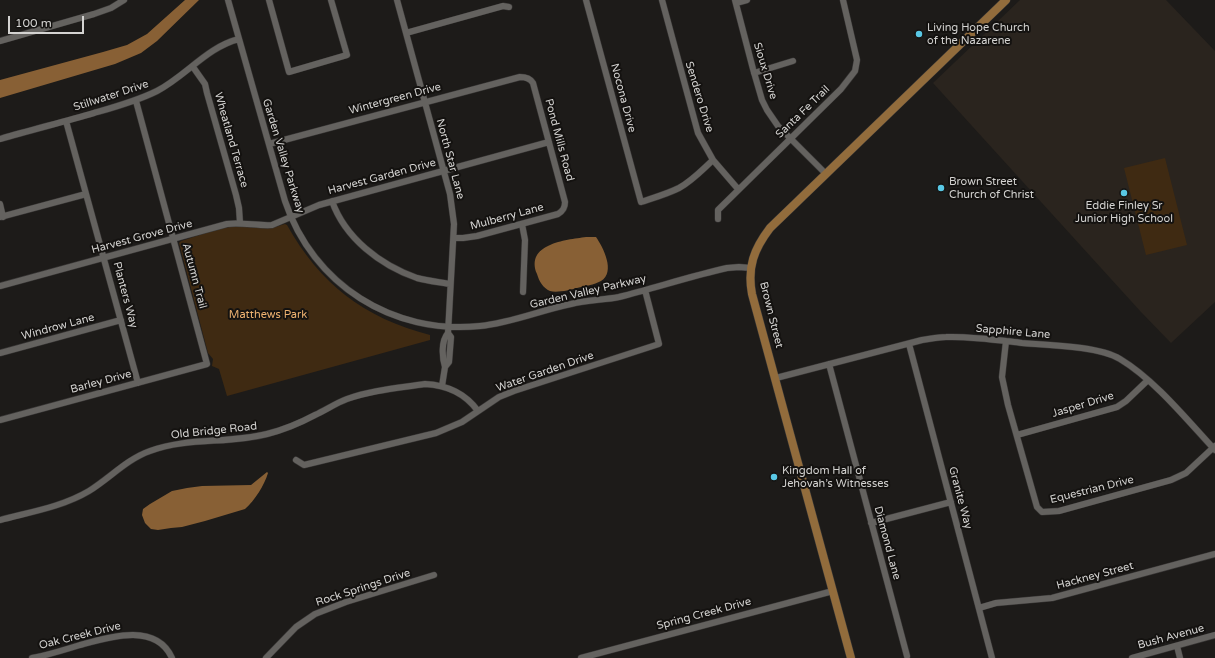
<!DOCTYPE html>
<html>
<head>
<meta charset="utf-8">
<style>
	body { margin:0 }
	#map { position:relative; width:1215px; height:658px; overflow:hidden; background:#1d1b19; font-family:"Varela Round",sans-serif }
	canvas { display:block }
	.scale { position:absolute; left:8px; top:16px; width:76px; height:18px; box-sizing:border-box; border:2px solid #d4d3d1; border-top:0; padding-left:5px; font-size:12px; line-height:14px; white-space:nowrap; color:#d4d3d1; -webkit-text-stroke:3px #141210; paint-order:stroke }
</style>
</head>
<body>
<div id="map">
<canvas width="1215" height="658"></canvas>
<div class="scale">100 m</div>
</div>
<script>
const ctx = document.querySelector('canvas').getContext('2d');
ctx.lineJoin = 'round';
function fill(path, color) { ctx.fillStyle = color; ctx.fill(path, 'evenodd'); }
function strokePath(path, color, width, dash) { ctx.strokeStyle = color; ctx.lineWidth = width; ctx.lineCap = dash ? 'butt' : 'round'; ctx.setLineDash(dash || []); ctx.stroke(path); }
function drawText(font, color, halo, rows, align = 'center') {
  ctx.font = font + ' "Varela Round",sans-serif'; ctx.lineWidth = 4; ctx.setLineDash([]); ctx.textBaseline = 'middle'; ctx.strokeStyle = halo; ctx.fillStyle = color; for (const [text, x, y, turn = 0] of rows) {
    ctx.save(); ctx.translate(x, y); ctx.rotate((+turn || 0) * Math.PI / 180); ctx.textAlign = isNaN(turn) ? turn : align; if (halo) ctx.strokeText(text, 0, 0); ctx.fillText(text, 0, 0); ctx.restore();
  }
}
const built = new Path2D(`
	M1020,0H1166L1215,51V302L1171,343L1141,312L933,83Z`);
const green = new Path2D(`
	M1165,158L1187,245L1146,255L1124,168Z
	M285,224L287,225C320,284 364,318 430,335V340L227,396L219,369L212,366L213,359L208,353L179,243L181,241C198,236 221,226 239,226C259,227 264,231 285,224Z`);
const water = new Path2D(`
	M185,0H199L157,41L141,53L115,64L0,98V80L103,52L127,45L147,34Z
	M586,237H596C603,247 616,272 601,281C594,285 585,286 577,288C570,290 557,293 550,291C543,288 539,281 537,274C525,244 565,240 586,237Z
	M267,472L268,473C264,486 255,500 245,509L205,521L182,527L171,528L158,530L151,529L145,523L142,515L143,509L150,504L172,491L187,488L202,486L251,485Z`);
const minor = new Path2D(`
	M228,0L285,201C313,285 393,335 480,326C511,323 541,310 571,304C587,300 604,300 619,297C655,288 691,276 727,268L739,267L751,268
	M269,0L289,72L347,55L331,0
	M397,0L450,194L454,224L448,333C441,341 442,357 445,367L449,362L451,337L448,333
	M586,0L641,202C653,198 667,194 679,188C692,181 702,170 713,160
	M662,0L698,133L713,160L738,189
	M735,0L753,69L762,100L767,110L778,126L826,174
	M736,3L747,0
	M406,33L503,6L509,7
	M0,41L94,14L111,8L124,0
	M193,67L205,84L207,93L236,195L239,208L240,223
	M754,73L793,61
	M66,121L138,383
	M0,139C31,130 63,122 94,113C115,107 137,101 157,91C186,76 207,47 239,39
	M269,144L520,77C525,77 530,78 533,83L565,202C565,208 563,211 558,214L477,236L463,238H454
	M332,201C345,238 380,265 417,278C428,281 439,282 450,284
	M0,204L3,217
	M0,217L86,194
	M718,219V210L841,89L855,71L857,60L843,0
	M522,224L525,240L523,292
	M0,286L227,224C242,222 257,226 272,225L319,205L549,142
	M1006,341L1002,377L1008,405L1037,507L1042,512L1059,511L1171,480L1186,473L1215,446
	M909,344L992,658
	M0,353L121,320
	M829,364L907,656
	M776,378L922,340C930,339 938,337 946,337C971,336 997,340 1022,343C1048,345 1099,346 1120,359C1155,380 1187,420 1215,450
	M442,386L445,367
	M0,420L207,364L136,101
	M1017,435L1117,407L1126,401L1148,380
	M296,460L304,465L436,433L462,422L499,397L514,391L659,344L645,290
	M0,520C30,512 62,507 89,491C110,478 127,459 150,451C188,437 228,444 267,434C283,430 300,423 315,415C326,410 336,403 347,399C372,390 399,388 425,384C446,385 465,393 478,411
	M871,523L951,502
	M979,608L996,603L1052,598L1215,554
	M1177,646L1180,658
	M32,658C48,655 64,650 80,645C109,637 156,622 172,658
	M266,658L296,627L315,614L346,602L434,575
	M581,658L833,591
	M1132,658L1215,635`);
const major = new Path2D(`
	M851,658L752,294C747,267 754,249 770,228L1006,0`);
const markers = [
	[919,34,4,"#59c8e5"],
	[941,188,4,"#59c8e5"],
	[1124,193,4,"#59c8e5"],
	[774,477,4,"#59c8e5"]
];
const poiNames = [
	["Living Hope Church",927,28],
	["of the Nazarene",927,41],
	["Brown Street",949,182],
	["Church of Christ",949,195],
	["Eddie Finley Sr",1124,206,"center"],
	["Junior High School",1124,219,"center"],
	["Kingdom Hall of",782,471],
	["Jehovah’s Witnesses",782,484]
];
const streetNames = [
	["Sioux Drive",765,71,73],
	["Stillwater Drive",111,96,-18],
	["Sendero Drive",699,97,73],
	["Nocona Drive",623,98,75],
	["Wintergreen Drive",395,99,-15],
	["Santa Fe Trail",803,112,-44],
	["Wheatland Terrace",231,140,74],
	["Pond Mills Road",559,140,75],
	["Garden Valley Parkway",283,156,73],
	["North Star Lane",450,159,75],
	["Harvest Garden Drive",382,177,-15],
	["Mulberry Lane",507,217,-15],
	["Harvest Grove Drive",142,237,-15],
	["Autumn Trail",194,276,75],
	["Garden Valley Parkway",588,292,-13],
	["Planters Way",125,295,75],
	["Brown Street",771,315,76],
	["Windrow Lane",58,327,-15],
	["Sapphire Lane",1013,332,5],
	["Water Garden Drive",545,372,-19],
	["Barley Drive",101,382,-15],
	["Jasper Drive",1083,405,-17],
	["Old Bridge Road",214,431,-6],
	["Equestrian Drive",1092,490,-14],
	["Granite Way",960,498,75],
	["Diamond Lane",887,543,75],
	["Hackney Street",1095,576,-15],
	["Rock Springs Drive",363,588,-18],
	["Spring Creek Drive",704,614,-15],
	["Oak Creek Drive",80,636,-14],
	["Bush Avenue",1171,637,-15]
];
const parkNames = [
	["Matthews Park",268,315]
];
fill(built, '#2a241e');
fill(green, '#3f2a12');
fill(water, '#886035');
strokePath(minor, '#393736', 7);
strokePath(major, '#393736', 9);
strokePath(minor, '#64625f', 6);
strokePath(major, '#926c3c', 8);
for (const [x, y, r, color] of markers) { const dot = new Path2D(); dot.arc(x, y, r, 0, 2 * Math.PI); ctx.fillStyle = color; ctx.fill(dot); strokePath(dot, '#141210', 1.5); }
drawText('11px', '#d4d3d1', '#141210', poiNames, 'left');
drawText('11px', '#d4d3d1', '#141210', streetNames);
drawText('11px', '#eeb270', '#141210', parkNames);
</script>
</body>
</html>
